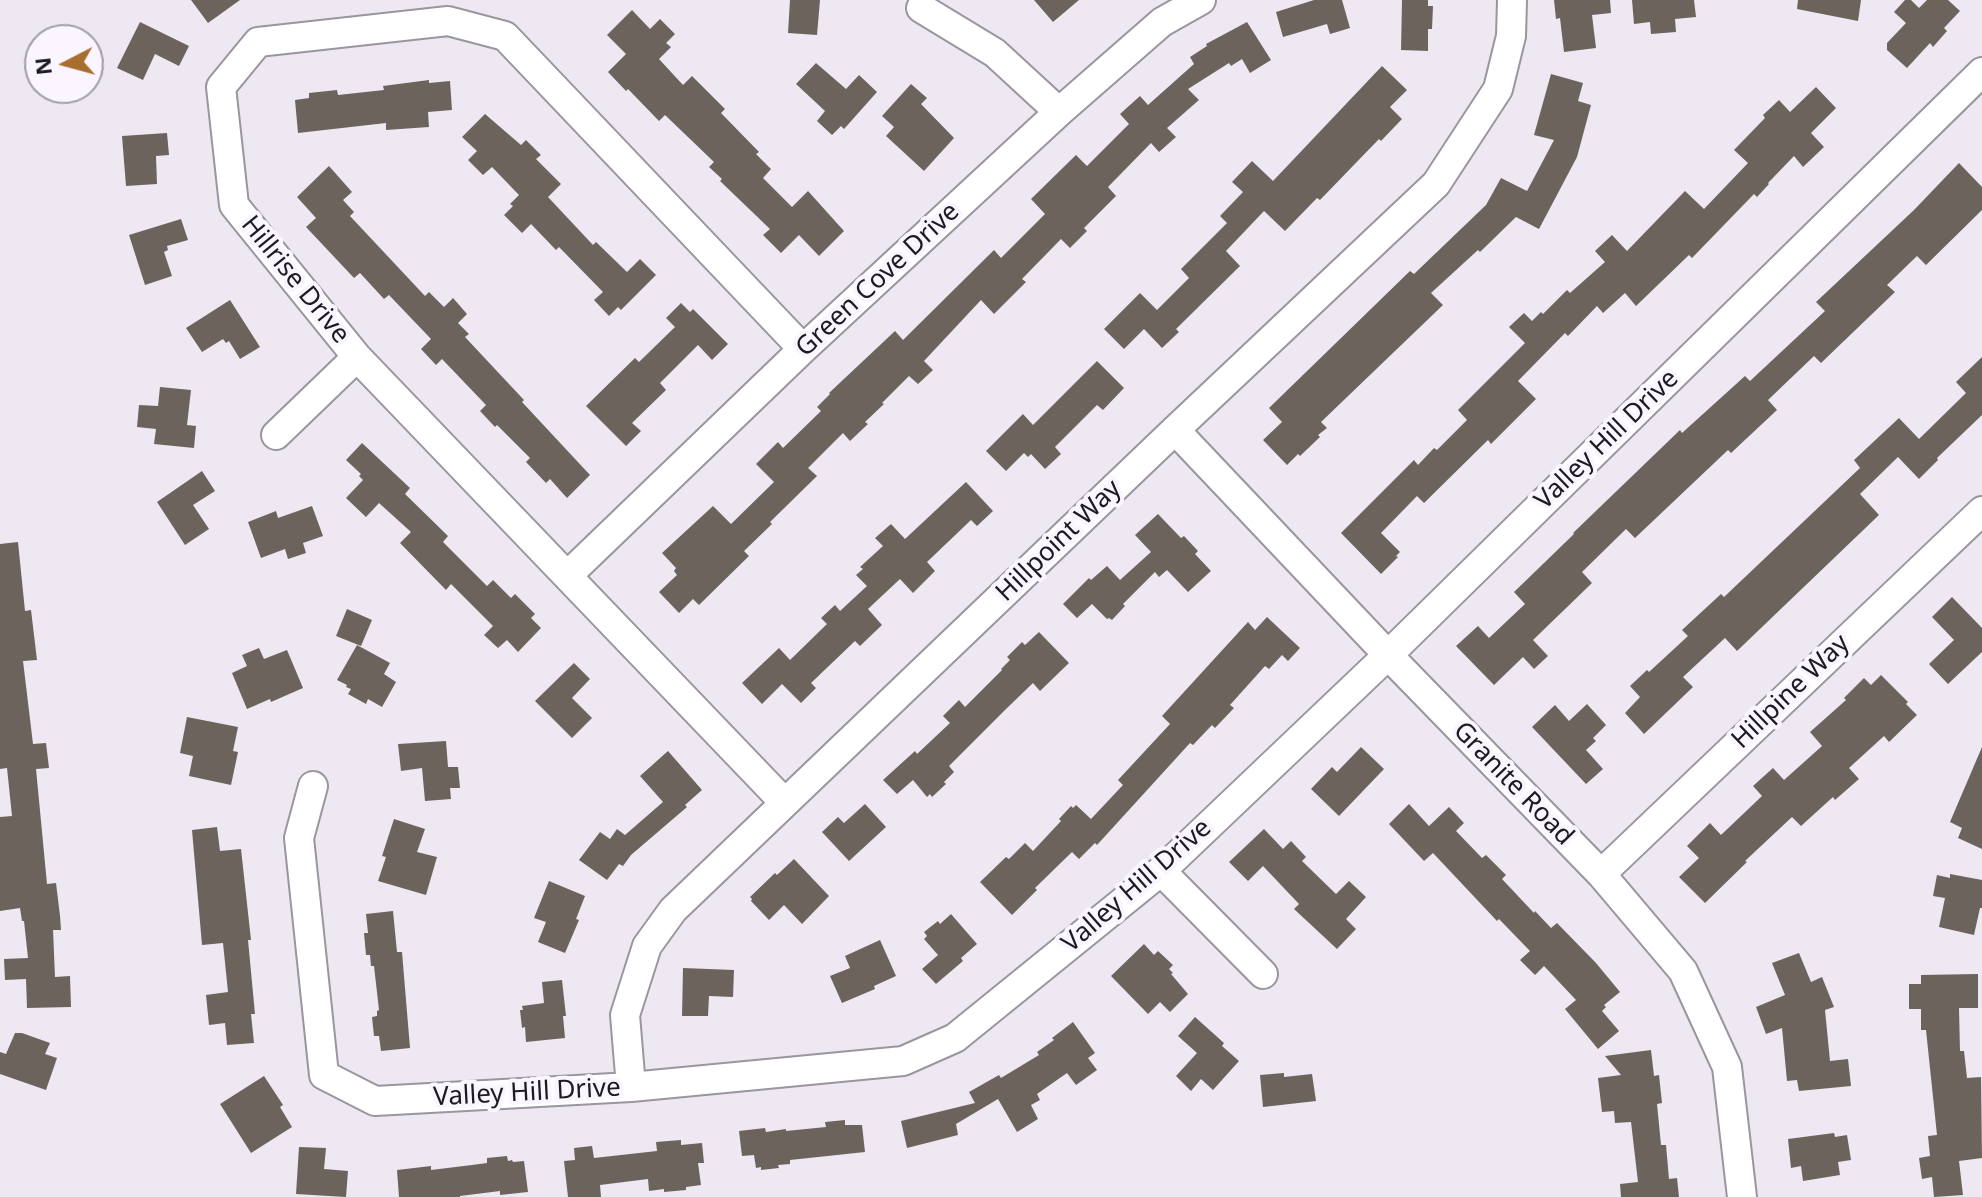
<!DOCTYPE html>
<html>
<head>
<meta charset="utf-8">
<style>
	body { margin:0 }
	#map { position:relative; width:1982px; height:1197px; overflow:hidden; background:#ede8f2; font-family:"Noto Sans",sans-serif }
	canvas { display:block }
	.north { position:absolute; left:24px; top:24px; width:80px; height:80px; box-sizing:border-box; background:#faf5fe; border:2px solid #a29ea5; border-radius:50%; rotate:264deg; font-size:22px; font-weight:700; line-height:32px; text-align:center; color:#1d1b1f }
	.north::after { content:''; display:block; margin:auto; width:28px; height:36px; background:#a86e2d; clip-path:polygon(50% 0,100% 100%,50% 72%,0 100%) }
</style>
</head>
<body>
<div id="map">
<canvas width="1982" height="1197"></canvas>
<div class="north">N</div>
</div>
<script>
const ctx = document.querySelector('canvas').getContext('2d');
ctx.lineJoin = 'round';
function fill(path, color) { ctx.fillStyle = color; ctx.fill(path, 'evenodd'); }
function strokePath(path, color, width, dash) { ctx.strokeStyle = color; ctx.lineWidth = width; ctx.lineCap = dash ? 'butt' : 'round'; ctx.setLineDash(dash || []); ctx.stroke(path); }
function drawText(font, color, halo, rows, align = 'center') {
  ctx.font = font + ' "Noto Sans",sans-serif'; ctx.lineWidth = 8; ctx.setLineDash([]); ctx.textBaseline = 'middle'; ctx.strokeStyle = halo; ctx.fillStyle = color; for (const [text, x, y, turn = 0] of rows) {
    ctx.save(); ctx.translate(x, y); ctx.rotate((+turn || 0) * Math.PI / 180); ctx.textAlign = isNaN(turn) ? turn : align; if (halo) ctx.strokeText(text, 0, 0); ctx.fillText(text, 0, 0); ctx.restore();
  }
}
const building = new Path2D(`
	M191,0H240L208,23Z
	M790,0H820L817,35L788,33Z
	M1034,0H1079L1053,22Z
	M1314,0H1342L1350,28L1330,34L1327,24L1283,37L1276,12Z
	M1402,0H1428V6H1433L1432,29H1428V51L1401,50Z
	M1554,0H1610L1611,13L1592,15L1596,48L1564,52L1560,18L1556,19Z
	M1632,0H1694L1696,17L1675,19L1676,32L1651,34L1650,22L1634,24Z
	M1798,0H1861L1858,21L1797,9Z
	M1905,0H1911L1919,8L1927,0H1948L1960,11L1944,28L1947,31L1933,47L1930,43L1907,68L1887,50V43L1906,23L1894,12Z
	M632,10L650,29L660,19L675,34L666,43L671,47L659,59L683,85L692,76L725,109L721,113L759,152L756,154L771,169L763,178L792,207L808,191L844,231L819,256L799,235L781,253L763,235L770,229L720,181L722,179L709,167L714,162L665,115L659,121L628,89L626,91L608,72L626,54L607,35Z
	M140,22L189,46L179,66L155,54L143,80L117,68Z
	M1247,22L1271,60L1250,73L1242,59L1231,66L1229,63L1188,89L1199,100L1167,128L1176,137L1159,152L1151,143L1108,187L1116,196L1084,228L1087,231L1070,248L1061,239L1022,279L1026,282L994,314L981,300L924,361L933,370L918,384L909,376L882,403L884,404L865,422L868,424L850,441L843,433L808,468L817,476L770,522L772,524L744,551L749,556L699,605L693,599L679,613L659,592L677,575L674,571L676,568L662,553L713,506L731,524L774,482L756,464L778,442L783,448L821,411L817,407L830,394L829,393L895,331L903,340L994,250L1001,258L1045,214L1031,199L1076,155L1087,166L1129,124L1120,114L1140,96L1148,105L1194,64L1190,57L1207,46L1206,44Z
	M816,63L846,89L859,75L877,92L844,129L841,126L832,135L817,121L825,111L796,84Z
	M1382,66L1407,90L1390,107L1402,119L1381,141L1379,139L1320,200L1317,198L1285,231L1264,211L1226,251L1240,266L1176,329L1179,332L1162,348L1144,329L1124,349L1104,329L1140,293L1157,310L1189,278L1181,269L1227,223L1220,216L1243,192L1232,182L1252,161L1273,181Z
	M1551,74L1583,83L1578,101L1591,105L1577,157L1539,229L1516,217L1480,252L1478,250L1431,293L1443,305L1321,422L1327,428L1318,435L1320,437L1300,456L1298,454L1287,465L1263,440L1282,422L1269,408L1410,271L1414,274L1486,205L1501,178L1527,191L1554,140L1534,135Z
	M429,80V83L450,81L452,110L428,112L429,127L386,130V123L298,133L295,100L309,98V93L337,90L338,95L384,90L383,86Z
	M911,84L927,98L921,104L954,138L924,171L886,136L894,127L882,116Z
	M1816,87L1836,108L1811,133L1824,147L1803,167L1794,156L1768,183L1769,184L1757,197L1754,194L1692,258L1689,255L1636,306L1625,293L1603,313L1597,306L1568,336L1565,333L1518,381L1536,399L1491,444L1488,440L1424,503L1417,496L1381,533L1400,552L1396,556L1398,557L1381,574L1341,533L1414,460L1418,465L1434,448L1437,450L1467,420L1458,410L1525,343L1509,327L1524,313L1532,321L1541,312L1543,314L1567,290L1570,293L1605,262L1595,251L1612,235L1627,251L1685,191L1704,209L1748,163L1734,150L1765,118L1763,115L1779,100L1790,112Z
	M485,114L521,145L526,140L541,155L536,159L561,184L548,197L593,245L596,242L627,272L640,259L656,275L621,310L618,307L609,316L594,300L603,292L559,247L556,250L531,224L522,233L504,215L513,206L510,204L519,195L492,167L483,175L468,160L477,151L462,137Z
	M167,133L169,155L156,156L157,184L126,186L122,136Z
	M1959,163L1982,187V210L1926,265L1917,256L1887,285L1895,292L1821,363L1814,356L1768,400L1777,410L1731,453L1728,450L1635,538L1626,529L1582,572L1592,583L1533,640L1548,656L1534,669L1523,657L1494,685L1456,646L1478,626L1489,638L1525,604L1514,592L1574,534L1573,533L1680,430L1682,433L1745,376L1750,381L1825,311L1816,302L1914,210Z
	M329,166L352,192L343,200L354,212L350,216L425,296L429,292L444,307L453,298L467,314L458,323L469,334L465,337L524,400L522,402L590,475L567,498L550,479L546,483L526,462L530,458L497,425L495,427L480,411L486,405L442,359L436,365L421,349L431,339L389,295L384,299L360,273L354,278L306,227L316,218L297,197Z
	M181,219L188,240L167,246L168,250L164,252L172,276L145,285L129,235Z
	M230,300L260,347L240,359L229,341L226,343L223,339L202,352L186,328Z
	M681,303L690,312L693,309L728,344L712,360L698,345L660,383L666,390L632,423L641,431L626,446L586,406L635,358L639,362L675,327L666,318Z
	M1982,357V415L1937,458L1938,460L1919,479L1898,457L1860,494L1879,515L1737,651L1725,638L1683,677L1693,687L1644,734L1625,713L1640,697L1630,686L1647,670L1649,672L1688,636L1682,630L1721,594L1724,597L1860,468L1854,460L1899,418L1919,439L1966,393L1956,382Z
	M1097,361L1124,388L1103,410L1097,405L1055,447L1061,454L1045,469L1031,454L1028,457L1024,453L1006,471L986,451L1023,414L1033,425Z
	M160,387L191,390L187,425L196,426L194,448L154,444L156,429L137,427L139,405L158,406Z
	M362,443L410,488L405,494L448,536L443,542L487,586L493,580L511,598L515,594L535,614L531,618L541,628L518,652L507,640L498,648L484,635L493,626L451,584L446,590L400,543L411,532L379,503L366,517L346,498L363,480L359,476L361,474L346,460Z
	M202,471L215,491L193,505L209,529L185,545L157,502Z
	M966,482L993,511L977,526L971,520L927,562L935,571L913,593L900,579L868,609L882,625L860,646L855,641L811,683L816,688L801,703L782,684L762,704L742,683L779,648L790,660L827,624L821,618L835,605L840,611L867,586L856,575L863,569L860,567L883,546L875,538L891,524L905,539Z
	M312,506L323,536L303,543L306,553L288,559L285,549L261,558L248,522L276,511L278,518Z
	M1158,514L1181,538L1184,536L1198,551L1195,554L1211,571L1188,592L1167,570L1159,577L1155,572L1123,604L1125,606L1112,620L1109,618L1107,619L1092,604L1077,618L1063,604L1089,578L1091,580L1107,566L1120,580L1151,552L1135,535Z
	M18,542L25,611L31,610L37,660L23,661L33,744L46,743L49,768L36,769L47,884L56,883L60,916L61,930H53L55,977L70,976L71,1007L27,1008L26,979L5,980L4,959L28,958L24,921H22L20,908L0,911V817L12,816L7,768L0,769V544Z
	M1952,597L1982,628V652L1948,684L1929,664L1954,640L1932,617Z
	M347,609L372,620L361,646L336,636Z
	M1267,617L1300,648L1288,661L1282,655L1269,669L1265,666L1230,705L1234,708L1215,728L1212,725L1193,745L1190,743L1097,845L1095,843L1079,859L1072,852L1035,888L1037,890L1012,915L980,882L1006,857L1009,859L1025,843L1033,851L1061,821L1059,819L1071,806L1073,808L1076,805L1091,819L1123,785L1118,780L1170,724L1162,716L1248,622L1255,630Z
	M1039,632L1069,663L1040,691L1033,683L1006,709L949,766L954,772L944,782L946,784L932,797L930,794L927,797L913,780L897,794L883,780L915,751L917,754L950,723L943,716L959,700L965,707L1002,670L1001,669L1010,660L1007,657L1022,642L1025,645Z
	M357,645L390,663L384,674L396,682L382,707L368,699L366,704L348,694L351,689L346,687L347,685L337,680Z
	M259,648L264,659L287,650L303,688L271,702L270,699L247,709L232,673L247,666L242,655Z
	M574,663L590,679L572,698L592,718L572,738L535,701Z
	M1881,675L1908,702L1906,704L1917,715L1889,742L1884,736L1849,768L1859,779L1835,800L1833,797L1801,826L1792,817L1745,861L1747,862L1705,903L1679,877L1699,858L1687,846L1710,823L1721,835L1762,796L1753,786L1773,768L1784,780L1822,746L1810,732L1846,700L1844,698L1864,678L1871,685Z
	M1587,704L1606,725L1593,738L1596,741L1586,750L1603,769L1586,784L1532,727L1555,705L1569,721Z
	M187,717L238,727L233,751L238,752L231,785L189,776L193,756L180,753Z
	M446,741L448,767H458L460,788H450L451,799L425,801L422,768L401,771L398,744Z
	M1361,747L1384,769L1339,816L1311,789L1332,767L1337,772Z
	M1982,747V849L1958,838L1962,828L1950,822Z
	M668,751L702,790L685,805L687,807L631,855L623,866L619,864L607,880L579,860L600,832L610,839L617,829L625,835L663,802L640,776Z
	M865,804L886,827L849,861L822,832L838,817L844,823Z
	M1409,804L1429,826L1449,807L1464,823L1456,831L1482,858L1486,855L1506,875L1502,879L1534,913L1535,911L1551,928L1557,923L1596,963L1620,992L1604,1005L1606,1007L1602,1011L1619,1031L1598,1049L1565,1009L1576,1000L1544,966L1535,975L1520,960L1530,951L1499,919L1497,921L1433,853L1424,861L1389,824Z
	M394,819L425,829L417,852L437,857L426,895L378,881L386,857L382,856Z
	M217,827L220,851L241,849L251,940H248L255,1014H251L254,1043L227,1045L225,1023L209,1025L206,995L228,992L223,943L202,945L192,830Z
	M1264,829L1283,849L1291,841L1306,857L1302,861L1336,894L1349,881L1366,897L1346,919L1356,929L1337,949L1294,909L1299,904L1263,866L1248,881L1229,862Z
	M794,859L829,896L802,924L784,905L769,920L751,901L752,899L750,897L775,873L777,875Z
	M1950,874L1982,880V908H1980L1974,935L1939,927L1945,898L1933,896L1937,875L1950,878Z
	M549,881L585,896L576,919L579,920L565,953L538,942L546,922L534,918Z
	M393,911L397,952H402L410,1048L381,1051L379,1036H374L372,1017L377,1016V1011L379,1010L374,966H371L370,955H366L364,933H368L366,914Z
	M951,914L977,944L961,958L963,961L936,984L922,969L938,955L924,939L927,936L924,932L938,921L940,924Z
	M880,940L896,976L874,986L875,989L842,1003L830,976L850,968L845,956Z
	M1144,944L1154,955L1158,951L1173,965L1169,969L1173,973L1171,974L1188,994L1170,1012L1160,1002L1148,1014L1111,976Z
	M1799,953L1811,982L1822,977L1834,1007L1825,1010L1830,1061L1848,1059L1851,1086L1799,1091L1797,1080L1787,1081L1782,1028L1766,1034L1756,1007L1785,995L1772,963Z
	M683,968L734,970L733,997L709,996L708,1016H682Z
	M1978,974V1008H1959L1960,1051H1964L1967,1078L1981,1077L1982,1158L1959,1161L1963,1195L1934,1197L1932,1177L1922,1179L1919,1158L1930,1156L1928,1136L1937,1135L1926,1030H1921V1009H1909V984H1921V975Z
	M562,980L566,1016H563L565,1038L526,1042L525,1027L522,1028L520,1010H523L522,1006L544,1003L542,982Z
	M1195,1017L1224,1043L1222,1046L1239,1061L1213,1090L1201,1079L1191,1091L1176,1076L1197,1053L1178,1036Z
	M1073,1022L1095,1053L1088,1058L1097,1070L1076,1085L1067,1073L1037,1094L1040,1100L1031,1105L1038,1119L1017,1132L998,1099L956,1124L958,1135L907,1148L901,1121L975,1103L969,1092L999,1075L1001,1078L1039,1055L1037,1052L1054,1040L1052,1038Z
	M15,1033H22L50,1043L45,1054L57,1058L46,1090L0,1074V1052L6,1054Z
	M1651,1050L1654,1076L1659,1075L1662,1103L1657,1104L1661,1145H1666L1669,1179L1677,1178L1679,1197H1621L1620,1184L1638,1182L1631,1122L1615,1123L1614,1111L1602,1112L1598,1078L1621,1075L1605,1056Z
	M1284,1073V1077L1312,1074L1316,1101L1263,1107L1260,1075Z
	M264,1076L283,1105L280,1107L292,1127L251,1153L220,1104Z
	M845,1120V1125H862L865,1152L790,1160V1164L778,1165L779,1168L761,1170V1167L756,1168L754,1155L742,1156L739,1131L765,1128L766,1132L786,1129V1131L826,1127L825,1122Z
	M1834,1133L1835,1137L1847,1135L1851,1160L1838,1162L1840,1175L1803,1181L1801,1166L1791,1168L1788,1139Z
	M681,1140V1145L702,1143L704,1163H698L701,1185L686,1187V1190L664,1192V1189L649,1191L648,1179L600,1185L601,1197H568L564,1161L575,1160L574,1148L592,1146L594,1158L657,1151L656,1142Z
	M299,1147L326,1148L324,1169L348,1171L346,1197L296,1194Z
	M507,1156L508,1161L512,1160L513,1162L524,1161L528,1192L500,1195V1191L460,1196V1197H399L397,1170L431,1166V1170L472,1165L487,1163V1158Z`);
const minor = new Path2D(`
	M921,8L995,53L1059,112
	M1175,430L1388,655L1601,874L1683,971L1727,1067L1742,1197
	M276,435L357,357
	M568,575L803,349L1059,112L1162,22L1201,0
	M313,786L299,838L324,1075L375,1101L631,1087L903,1061L955,1038L1161,871L1388,655L1982,72
	M784,802L357,357L234,205L221,87L258,42L448,21L505,36L803,349
	M1161,871L1263,974
	M1601,874L1982,511
	M631,1087L625,1015L647,946L673,910L1175,430L1436,184L1498,89L1511,36L1512,0`);
const streetNames = [
	["Hillrise Drive",295,280,51],
	["Green Cove Drive",878,280,-43],
	["Valley Hill Drive",1607,440,-44],
	["Hillpoint Way",1059,541,-44],
	["Hillpine Way",1791,692,-44],
	["Granite Road",1513,784,46],
	["Valley Hill Drive",1137,886,-41],
	["Valley Hill Drive",527,1093,-3]
];
fill(building, '#6c645c');
strokePath(minor, '#9a959e', 32);
strokePath(minor, '#fff', 28);
drawText('26px', '#1d1b1f', '#faf5fe', streetNames);
</script>
</body>
</html>
